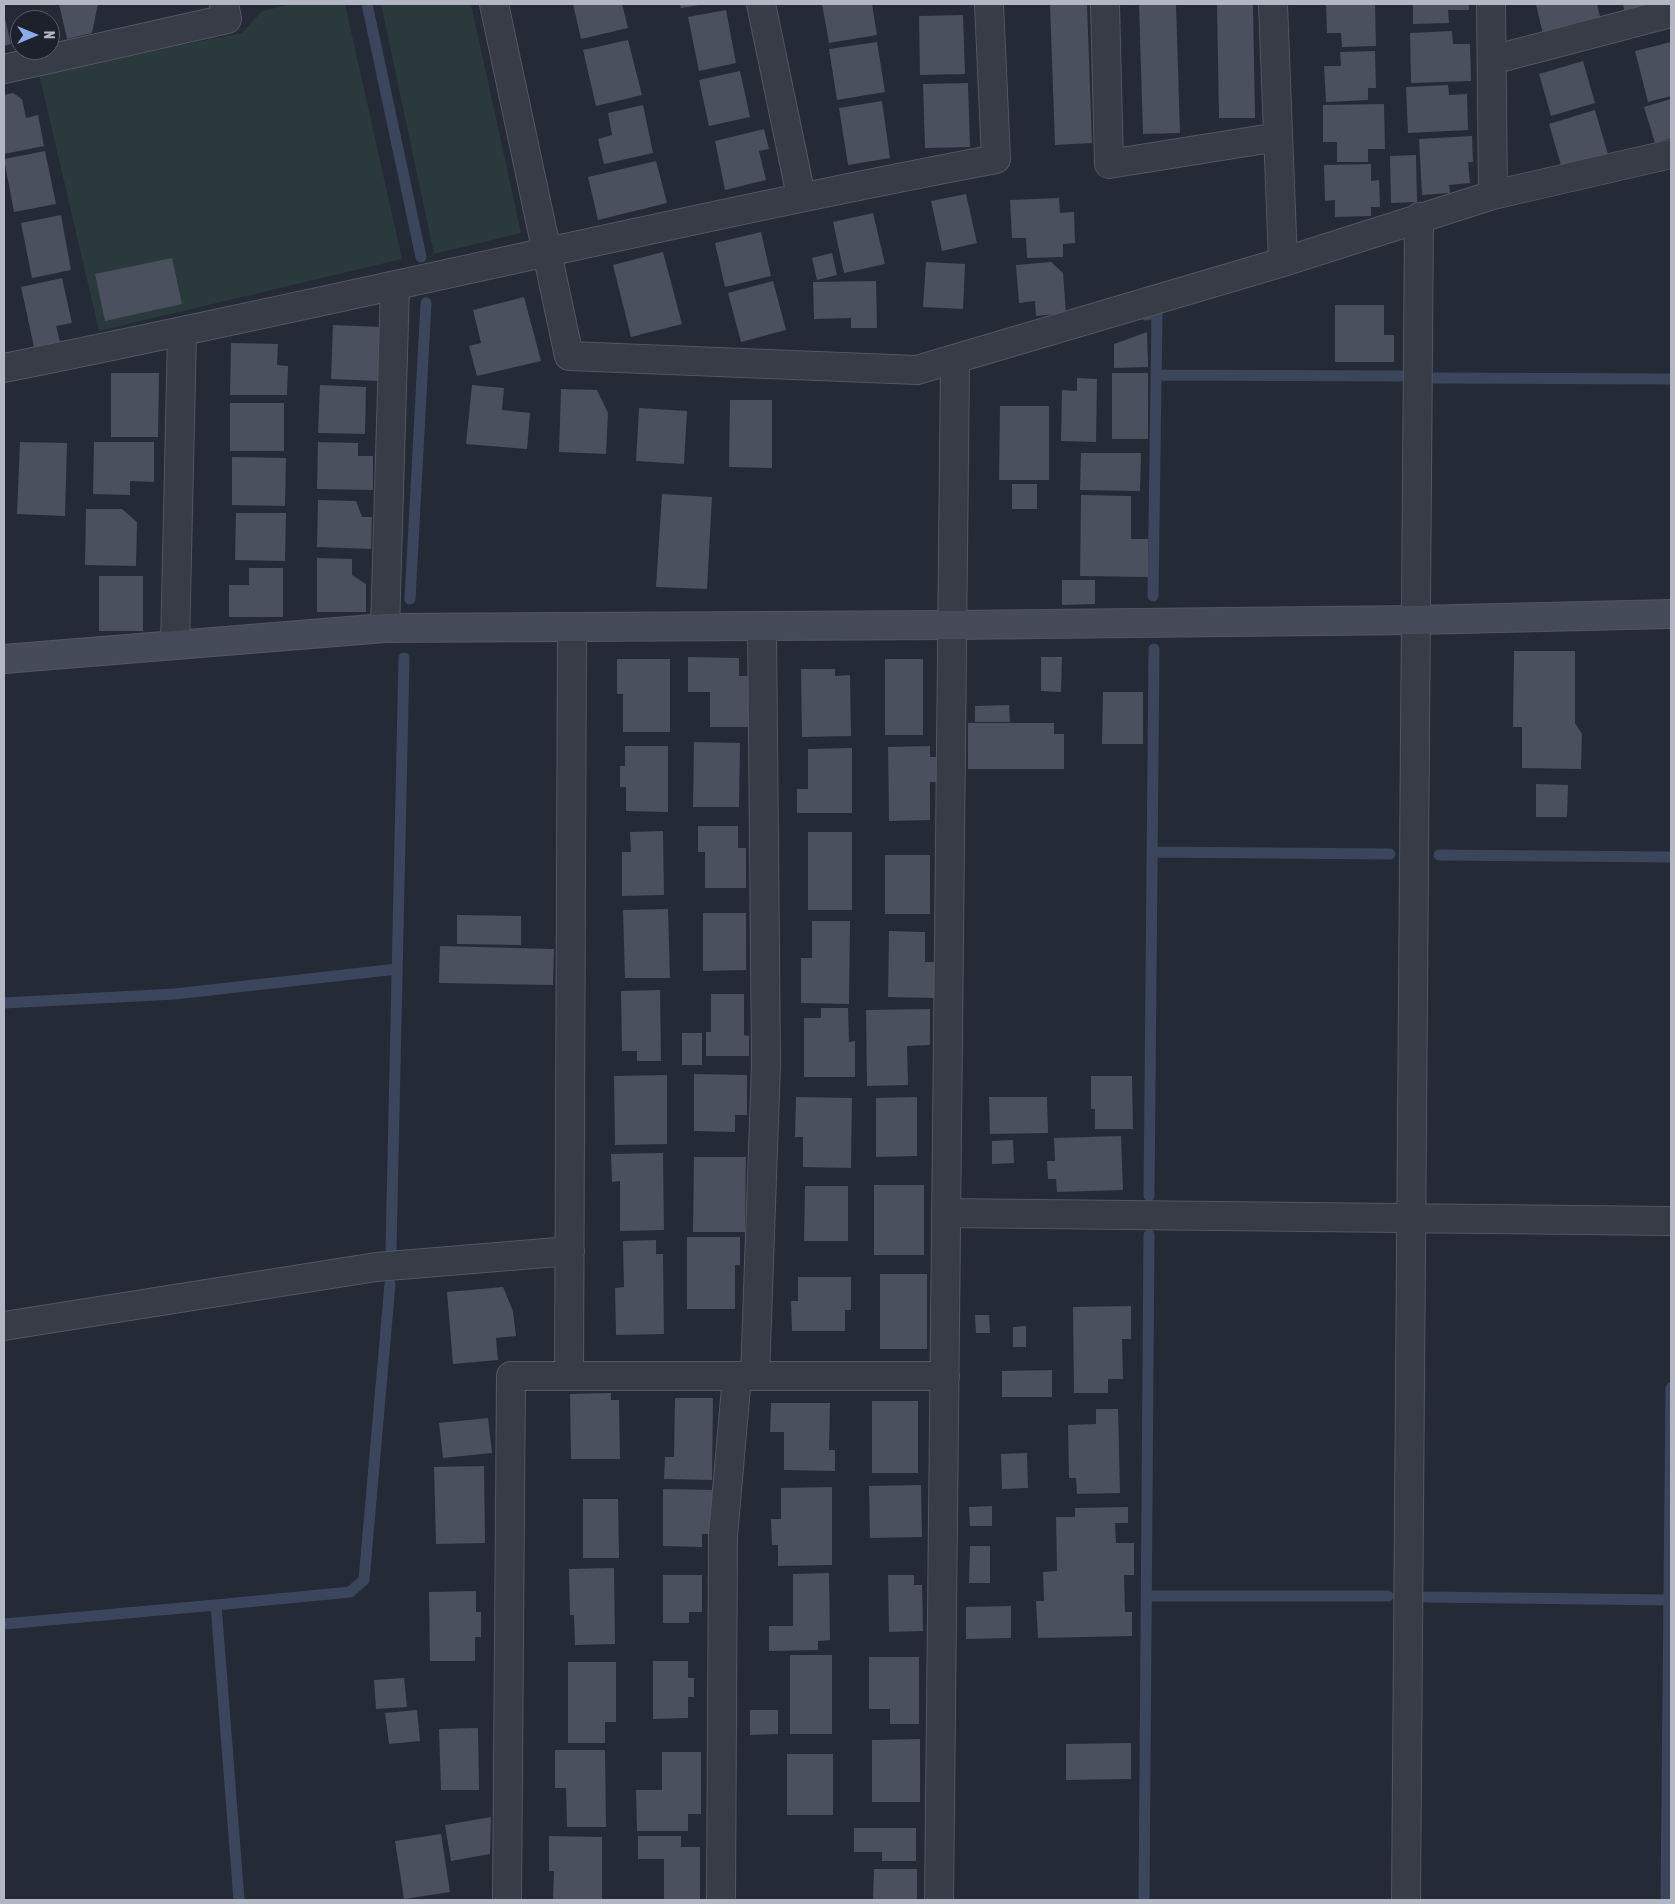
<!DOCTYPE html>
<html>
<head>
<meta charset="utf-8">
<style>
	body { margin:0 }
	#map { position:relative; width:1675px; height:1904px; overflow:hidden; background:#242a36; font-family:"Asap Condensed",sans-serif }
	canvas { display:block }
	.frame { position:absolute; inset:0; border:5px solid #b2b7c3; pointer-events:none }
	.north { position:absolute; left:10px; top:10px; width:50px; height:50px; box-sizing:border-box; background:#1c212b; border:1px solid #585d68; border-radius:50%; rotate:90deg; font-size:14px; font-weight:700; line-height:20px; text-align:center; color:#b2b7c3 }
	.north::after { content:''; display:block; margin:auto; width:18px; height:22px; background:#90aae9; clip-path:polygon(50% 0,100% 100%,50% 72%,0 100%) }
</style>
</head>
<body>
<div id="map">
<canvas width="1675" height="1904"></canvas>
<div class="frame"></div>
<div class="north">N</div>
</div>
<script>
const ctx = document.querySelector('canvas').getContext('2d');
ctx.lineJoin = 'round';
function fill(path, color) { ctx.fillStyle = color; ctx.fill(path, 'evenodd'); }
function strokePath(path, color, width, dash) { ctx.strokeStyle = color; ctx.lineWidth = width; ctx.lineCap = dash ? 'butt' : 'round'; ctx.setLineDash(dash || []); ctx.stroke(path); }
const green = new Path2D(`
	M292,4H345L402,259L99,331L39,74L242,33L262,11Z
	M381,4H471L521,233L434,254Z`);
const stream = new Path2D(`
	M367,4L421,257
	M1146,315L1157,312L1153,596
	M1157,375L1402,376
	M1435,378L1671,379
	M410,599L426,303
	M1153,852L1390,854
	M1439,855L1671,857
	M4,1003L175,994L397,969
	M1149,1196L1154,649
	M391,1249L404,658
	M1148,1596H1388
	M1426,1597L1671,1600
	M4,1624L216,1605
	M239,1900L216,1605L350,1592L364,1580L390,1284
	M1144,1900L1149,1235
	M1666,1900L1671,1388`);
const building = new Path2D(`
	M59,4H98L92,33L67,39Z
	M573,4H622L628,28L581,39Z
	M680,4H698L699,5L681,8Z
	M822,4H872L877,35L829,43Z
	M1050,4H1087L1092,143L1055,145Z
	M1139,4H1176L1180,133L1143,134Z
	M1217,4H1253L1255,118H1219Z
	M1326,4H1375L1376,46L1342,47L1341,33H1327Z
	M1413,4H1469V10H1448L1449,23L1413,24Z
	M1536,4H1597L1601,21L1543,35Z
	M1623,4H1650V5L1624,10Z
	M726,10L736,63L699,71L688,17Z
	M4,14L11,44L4,46Z
	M963,15L965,74L920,75L919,16Z
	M1452,31L1453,44H1470L1471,81L1411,83L1410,33Z
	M628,40L642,95L596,106L583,50Z
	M877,42L885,92L837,100L829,49Z
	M1671,42V96L1648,102L1635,51Z
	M1375,51L1376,88H1368V100L1326,102L1324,66H1341L1340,52Z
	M1583,61L1595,103L1551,116L1539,74Z
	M740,71L750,117L709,126L699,80Z
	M968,83L970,147L925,148L923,84Z
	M1448,85L1449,95L1467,94L1468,130L1408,133L1406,87Z
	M13,93L22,99L26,118L38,115L44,146L4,154V95Z
	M1671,99V138L1655,143L1644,107Z
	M882,101L890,158L848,165L839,108Z
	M1384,104L1385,149H1368V162H1337V142H1323V105Z
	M643,105L653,153L604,164L598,139L612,135L608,113Z
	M1595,110L1609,158L1563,172L1549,124Z
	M764,129L769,149L759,151L766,180L725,190L715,141Z
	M1472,136L1473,162H1468L1470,183L1449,185L1450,193L1422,195L1419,139Z
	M45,151L56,204L14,212L4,159Z
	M1416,155L1417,202L1391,203L1390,156Z
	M656,161L667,203L598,220L588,177Z
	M1371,164V181L1379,180L1380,207H1371V216L1335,217V200L1325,201L1324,165Z
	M966,194L977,243L942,251L931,201Z
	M1059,198L1060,213L1074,212L1075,243L1063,244V257L1027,258L1026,238H1012L1010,200Z
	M873,213L885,264L844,273L833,222Z
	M61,215L71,270L32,278L21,223Z
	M761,232L771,276L725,287L715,243Z
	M663,252L682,324L631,337L613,265Z
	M832,253L837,275L817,280L812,258Z
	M172,258L182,304L105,321L95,274Z
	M926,262L965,264L963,309L923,307Z
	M1051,262L1063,273L1066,313L1036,316L1035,301L1019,303L1016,265Z
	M62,278L72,323L56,326L60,342L34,347L21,287Z
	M773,281L786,330L741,342L728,293Z
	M876,281L877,328H851V318L814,319L813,282Z
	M524,297L541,361L477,376L469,346L481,343L473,310Z
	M1335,305H1384V335H1394V362H1335Z
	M333,325L382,327L380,381L331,379Z
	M1147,332L1148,367L1114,368V344Z
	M231,343L278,344L277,365L288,366L287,395H230Z
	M111,373H159L158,437H111Z
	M1112,373H1148V439H1112Z
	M1077,378L1097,379L1096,442L1061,441L1062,390L1077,391Z
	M320,385L366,387L365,434L318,433Z
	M472,385L504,388L502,410L530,413L527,449L466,444Z
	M561,389L597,390L608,413L606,454L559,452Z
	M730,400H772V468L729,467Z
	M230,403H284V451H230Z
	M1000,406H1049V480H999Z
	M639,408L687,411L684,464L636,461Z
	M20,442L67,443L65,516L17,514Z
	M94,442H154V482L130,481V495L93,494Z
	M318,442L358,443V456H373V490L317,489Z
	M1081,453H1141L1140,491L1080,490Z
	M232,457L286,458L285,506L232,505Z
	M1012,484H1037V509H1012Z
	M662,494L712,497L707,589L656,587Z
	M1081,495L1131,496V539H1148V577L1080,576Z
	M318,500L356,501L362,517H372L371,549L317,547Z
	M86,509H122L137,522L136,566L85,565Z
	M236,513H286L285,561L235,560Z
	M317,558L352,559V575L366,584V612H317Z
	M249,568H283V617H229V585H249Z
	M99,576H143V631H99Z
	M1062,580H1095V604L1062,605Z
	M1514,651H1575V723L1582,734L1581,769L1522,768V727H1513Z
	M688,657L739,658V676H748V727H710V692H688Z
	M1041,657H1062L1061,692L1041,691Z
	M617,659H670V732H623V694H617Z
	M885,659H923V735H885Z
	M801,669H835V676L850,675L851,736L802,737Z
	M1103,692H1143V744H1102Z
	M1009,705L1010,722H975V706Z
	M968,723H1054V734H1064V769H968Z
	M694,742L740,743L739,807H693Z
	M625,746H668V812L626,811V787H620V766H625Z
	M930,746V757H936L937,782H930V820L889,821L888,747Z
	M852,748V813H797V789H808V749Z
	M1536,784L1568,785L1567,817H1536Z
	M698,826H738V848H746V888H705V852H698Z
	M663,831L664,895L622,896V852H631L630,832Z
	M808,832H852V910H808Z
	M885,855H930V914H885Z
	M668,909L670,978H625L623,910Z
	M703,913H746V970L703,971Z
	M457,915L521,916V945L457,944Z
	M812,921H850L849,1004L801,1003V958H812Z
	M889,931L925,932V962H935L934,998L888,997Z
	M440,946L554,949L553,985L439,983Z
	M660,990L661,1061H637V1051H622L621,991Z
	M711,994H744V1035L749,1036V1056H706V1032H711Z
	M821,1008H848L849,1042L855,1041V1077H804V1018H821Z
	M930,1009V1045L907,1046L908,1085L867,1086L866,1010Z
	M682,1033H702V1065H682Z
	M694,1074L747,1075V1115H735V1132L694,1131Z
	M667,1075V1144L615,1145L614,1076Z
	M1091,1076H1132L1133,1129H1095V1109H1091Z
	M796,1097L852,1098L851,1168L803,1167V1137H795Z
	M917,1097V1156L876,1157V1098Z
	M989,1097H1047L1048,1133L990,1134Z
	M1121,1136L1123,1190L1057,1192L1056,1179H1048L1047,1161H1055L1054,1138Z
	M1013,1140L1014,1163L992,1164V1141Z
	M663,1153L664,1230L620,1231V1181L612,1182L611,1154Z
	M694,1157H746L745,1232H693Z
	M874,1185H924V1255H874Z
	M805,1186H848V1241H804Z
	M687,1237H740V1265H735V1309H687Z
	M656,1240V1254H663L664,1334L616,1335L615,1288L624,1287L623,1241Z
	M880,1274H927V1349H880Z
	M798,1277H851V1310H845V1331H792L791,1301H798Z
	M503,1287L513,1311L516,1336L496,1338L498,1360L453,1364L447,1292Z
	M1131,1306V1339H1122L1123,1379H1108V1393H1074L1073,1307Z
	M975,1315H989L990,1333H976Z
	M1026,1326V1347H1013V1327Z
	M1052,1370V1397H1002V1371Z
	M611,1393V1400H619L620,1459H571L570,1394Z
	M675,1398H713L712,1480L664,1479L665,1457H674Z
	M872,1401H918V1473H872Z
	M771,1403H830L829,1450H835V1471L784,1470V1432H770Z
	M1096,1409H1118L1120,1493L1077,1494L1076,1478H1069L1068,1425L1096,1424Z
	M488,1418L492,1453L443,1458L439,1423Z
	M1027,1453L1028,1488L1002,1489L1001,1454Z
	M484,1466L485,1543L436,1544L434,1467Z
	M921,1485L922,1537L870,1538L869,1486Z
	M832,1487V1565L778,1566V1545H772L771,1519H781V1488Z
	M663,1489L715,1490L714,1534H702V1547L663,1546Z
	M583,1499H618L619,1558H583Z
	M992,1506V1526H970L969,1507Z
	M1128,1507V1523H1115L1116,1543H1134V1575H1124L1125,1612H1132V1636L1038,1638L1036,1601H1044L1043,1572L1057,1571L1056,1517H1075V1508Z
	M970,1546H990V1583H969Z
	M614,1568L615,1644L575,1645L574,1615H570L569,1569Z
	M829,1573L830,1640L818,1641V1650L769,1651V1626H793V1574Z
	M663,1575H702V1612H689V1623H663Z
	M888,1575H914V1585H922L923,1631L889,1632Z
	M476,1591V1612H481V1637H475V1661H430L429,1592Z
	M1011,1606V1638L966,1639V1607Z
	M790,1655H832V1734H790Z
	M869,1657H919V1724H890V1709H869Z
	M653,1661H688V1678H694V1697H688V1718L653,1719Z
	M568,1662H616V1722H605V1743H568Z
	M404,1678L407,1707L376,1709L374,1680Z
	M417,1710L420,1741L389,1744L385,1713Z
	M750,1710H778V1734L750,1735Z
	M478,1728L479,1790H441L439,1729Z
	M920,1739V1802H872V1740Z
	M1131,1743V1779L1066,1780V1744Z
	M555,1750H605L606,1827H567L566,1788H555Z
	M662,1752H701V1814H688V1831H637L636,1790H662Z
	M787,1754H833V1815H787Z
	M491,1817L490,1854L451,1861L445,1825Z
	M854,1828H916V1861H882V1852H854Z
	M441,1834L450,1892L404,1899L395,1841Z
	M549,1836L602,1837V1900H553L554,1871H549Z
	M638,1836H681V1847H700V1900H664V1859H638Z
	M874,1869H917V1900H873Z`);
const street = new Path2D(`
	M494,4L569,356L917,370L1283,262L1493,195L1671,154
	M761,4L801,196
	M1105,4L1109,164L1278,137
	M1273,4L1283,262
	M1491,4L1493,195
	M1492,60L1671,13
	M4,69L227,19L224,4
	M4,368C335,302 664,222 996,159L989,4
	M385,628L395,286
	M175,645L182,333
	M946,1213L1671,1221
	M4,1326L376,1267L570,1251
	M569,1376L572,627
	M755,1376L766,1064L762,626
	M507,1900L511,1376H945
	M721,1900L723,1536L737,1376
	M939,1900L955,360
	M1406,1900L1419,217`);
const secondary = new Path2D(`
	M4,659L385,628L952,625L1416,620L1671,614`);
fill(green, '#2a393b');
strokePath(stream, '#3b465d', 11);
fill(building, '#4a505e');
strokePath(street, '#525761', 30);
strokePath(secondary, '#525761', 30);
strokePath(street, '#373c47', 28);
strokePath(secondary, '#464b59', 28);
</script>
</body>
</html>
